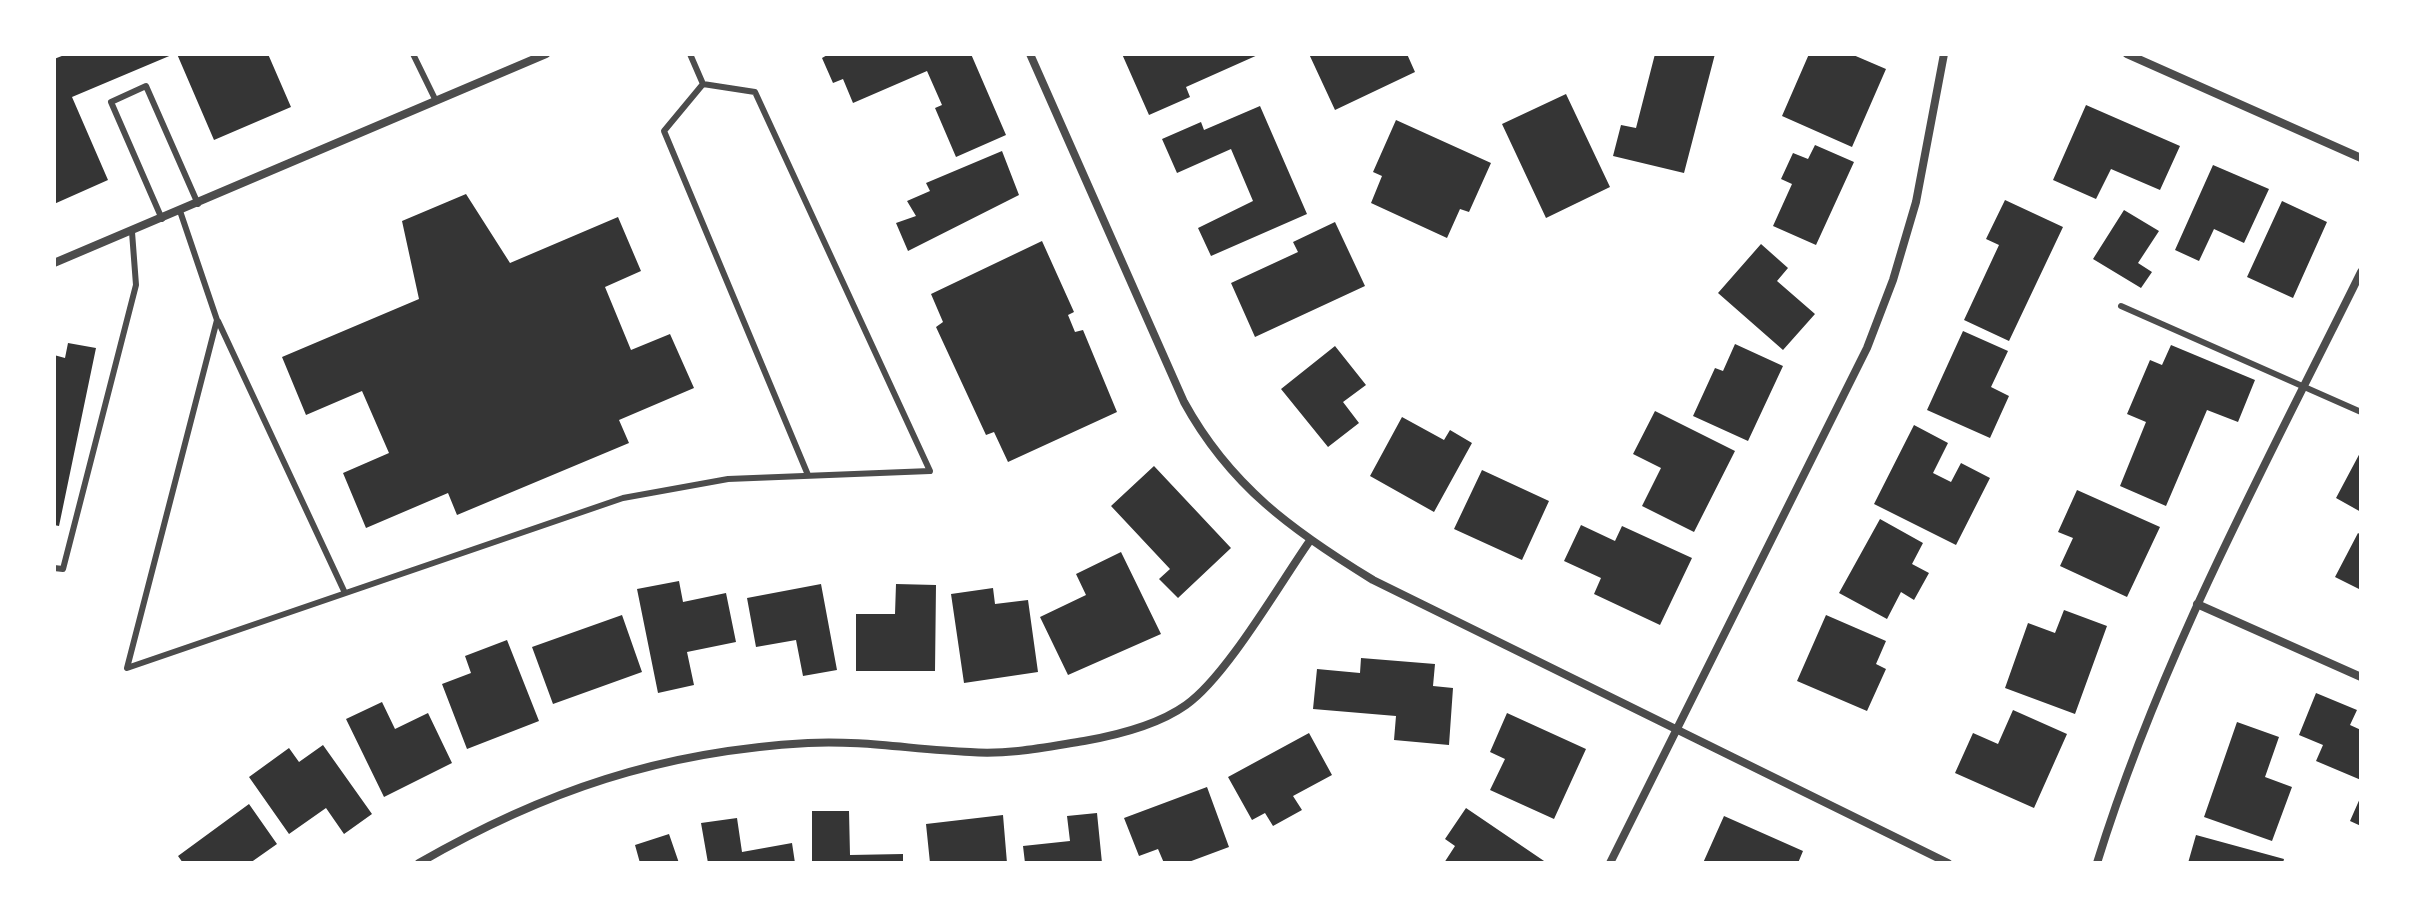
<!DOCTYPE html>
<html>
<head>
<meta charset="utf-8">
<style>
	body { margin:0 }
	#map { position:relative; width:2415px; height:917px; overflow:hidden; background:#fff; font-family:"Roboto Condensed",sans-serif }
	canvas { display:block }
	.frame { position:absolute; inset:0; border:56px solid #fff; pointer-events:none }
</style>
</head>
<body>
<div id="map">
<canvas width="2415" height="917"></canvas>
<div class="frame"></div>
</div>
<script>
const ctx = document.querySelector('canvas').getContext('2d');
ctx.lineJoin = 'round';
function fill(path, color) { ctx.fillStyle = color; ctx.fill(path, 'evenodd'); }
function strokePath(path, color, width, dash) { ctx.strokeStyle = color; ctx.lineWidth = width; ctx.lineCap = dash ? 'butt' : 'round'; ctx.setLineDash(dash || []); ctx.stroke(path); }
const building = new Path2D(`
	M67,54H174L72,97L108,180L54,204V59Z
	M177,54H268L291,107L214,140Z
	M829,54H971L1006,135L956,157L935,108L942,105L927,71L853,103L843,79L833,83L822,58Z
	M1122,54H1260L1186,87L1190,97L1149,115Z
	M1309,54H1407L1415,72L1335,110Z
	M1655,54H1715L1684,173L1613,156L1621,125L1636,128Z
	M1809,54H1851L1886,69L1852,147L1782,116Z
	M1566,94L1610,187L1546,218L1502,124Z
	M2086,105L2180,146L2160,190L2111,169L2096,199L2053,180Z
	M1260,106L1307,214L1211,256L1198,228L1253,201L1231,149L1177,173L1162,139L1201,122L1204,130Z
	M1396,120L1491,163L1469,212L1460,209L1447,238L1371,203L1382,176L1373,172Z
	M1815,145L1854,162L1816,245L1773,226L1792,184L1781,179L1793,153L1808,159Z
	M1002,151L1019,195L908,251L896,223L916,216L907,201L930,191L926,183Z
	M2213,165L2269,189L2244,243L2214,229L2199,261L2175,250Z
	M466,194L510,263L618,217L641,271L605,287L631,350L670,334L694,388L619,420L629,443L457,515L448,493L366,528L343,473L389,453L362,391L306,415L282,357L419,299L402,221Z
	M2005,200L2063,227L2009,341L1964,320L1999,245L1986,239Z
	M2282,201L2327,222L2293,298L2247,277Z
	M2124,210L2159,231L2138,263L2152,272L2141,288L2093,259Z
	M1335,222L1365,286L1255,337L1231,283L1298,252L1293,242Z
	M1042,241L1074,312L1068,315L1075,332L1083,330L1117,412L1008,462L994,432L986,435L936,327L943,322L931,294Z
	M1761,244L1788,268L1777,281L1815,314L1783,350L1718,293Z
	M1963,331L2008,351L1991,387L2009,396L1990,438L1927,410Z
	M68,343L96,348L59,526L54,525V355L65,358Z
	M1735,344L1783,366L1748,441L1693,416L1715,368L1723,371Z
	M2171,345L2255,380L2238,422L2207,410L2166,506L2120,486L2146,422L2127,414L2150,360L2162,365Z
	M1335,346L1366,385L1343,402L1359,423L1328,447L1281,389Z
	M1655,411L1735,451L1694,532L1642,506L1661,468L1633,454Z
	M1402,417L1444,440L1450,430L1472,443L1434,512L1370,476Z
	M1914,425L1948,443L1933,473L1951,482L1961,463L1990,478L1956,545L1874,504Z
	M2361,451V512L2336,498Z
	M1154,466L1231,548L1178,598L1159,579L1170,569L1111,506Z
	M1482,470L1549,501L1522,560L1454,529Z
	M2077,490L2160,527L2127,597L2060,566L2073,538L2058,532Z
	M1880,519L1923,543L1912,564L1929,573L1914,600L1901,592L1887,619L1839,593Z
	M1581,525L1615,541L1622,526L1692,558L1660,625L1594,594L1601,578L1564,561Z
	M2358,533L2361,535V590L2335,577Z
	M1121,552L1161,634L1068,675L1040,617L1086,595L1076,574Z
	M679,581L683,602L726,593L736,642L687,652L694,685L658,693L637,589Z
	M821,584L837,670L803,676L796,640L756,647L747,598Z
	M896,584L936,585L935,671H856V614H895Z
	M993,588L995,604L1028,600L1038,672L964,683L951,594Z
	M2064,610L2107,626L2075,714L2005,688L2028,623L2055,633Z
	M622,615L642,672L553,704L532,647Z
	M1826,615L1886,641L1876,664L1886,669L1867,711L1797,681Z
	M507,640L539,721L467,749L442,684L471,673L465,656Z
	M1361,658L1435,664L1433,686L1453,688L1449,745L1394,740L1396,716L1313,709L1317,669L1360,673Z
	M2316,693L2357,710L2350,725L2361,730V780L2316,761L2323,745L2299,735Z
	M382,702L395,729L428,713L452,763L384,797L346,719Z
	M2013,710L2067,734L2034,808L1955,773L1973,733L1998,744Z
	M1507,713L1586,749L1554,819L1490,790L1505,759L1490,752Z
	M2237,722L2279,737L2265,777L2292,787L2272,841L2204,817Z
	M1309,733L1332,775L1293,796L1302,810L1273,826L1265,813L1252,820L1228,777Z
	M323,745L372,814L344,834L326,808L289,834L249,777L289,748L299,762Z
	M1207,787L1229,847L1186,863H1164L1158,849L1139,856L1124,818Z
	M2361,796V826L2350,821Z
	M249,804L277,844L250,863H183L178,856Z
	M1466,808L1547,863H1444L1455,846L1445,839Z
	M812,811H849L850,855L903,854V863H812Z
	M1097,813L1102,863H1025L1023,846L1070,841L1067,816Z
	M1003,815L1007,863H930L926,824Z
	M1724,816L1803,851L1798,863H1703Z
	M737,818L742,852L792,843L795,863H708L701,823Z
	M669,834L679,863H640L635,845Z
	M2196,835L2284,859L2283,863H2188Z`);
const service = new Path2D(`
	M413,54L436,101
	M703,84L664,131L808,475
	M180,211L217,320L127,668L623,498L728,479L930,471L755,92L703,84L690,54
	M162,219L111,102L146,86L198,204
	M2121,306L2361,412
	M218,321L345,593
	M54,568L63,569L136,285L132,232`);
const minor = new Path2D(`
	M1030,54L1184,402C1230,486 1293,531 1373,580L1948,863
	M2127,54L2361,158
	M54,263L546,54
	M2197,604L2361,677
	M419,863C544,791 662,751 808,743C862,740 916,750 970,752C1009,755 1046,747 1084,741C1118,735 1158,725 1186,705C1226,677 1279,585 1309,542
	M1610,863L1867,348L1893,280L1916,202L1944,54
	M2097,863C2161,656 2265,466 2361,272`);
fill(building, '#353535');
strokePath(service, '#4c4c4c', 6);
strokePath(minor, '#4c4c4c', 8);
</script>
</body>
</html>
